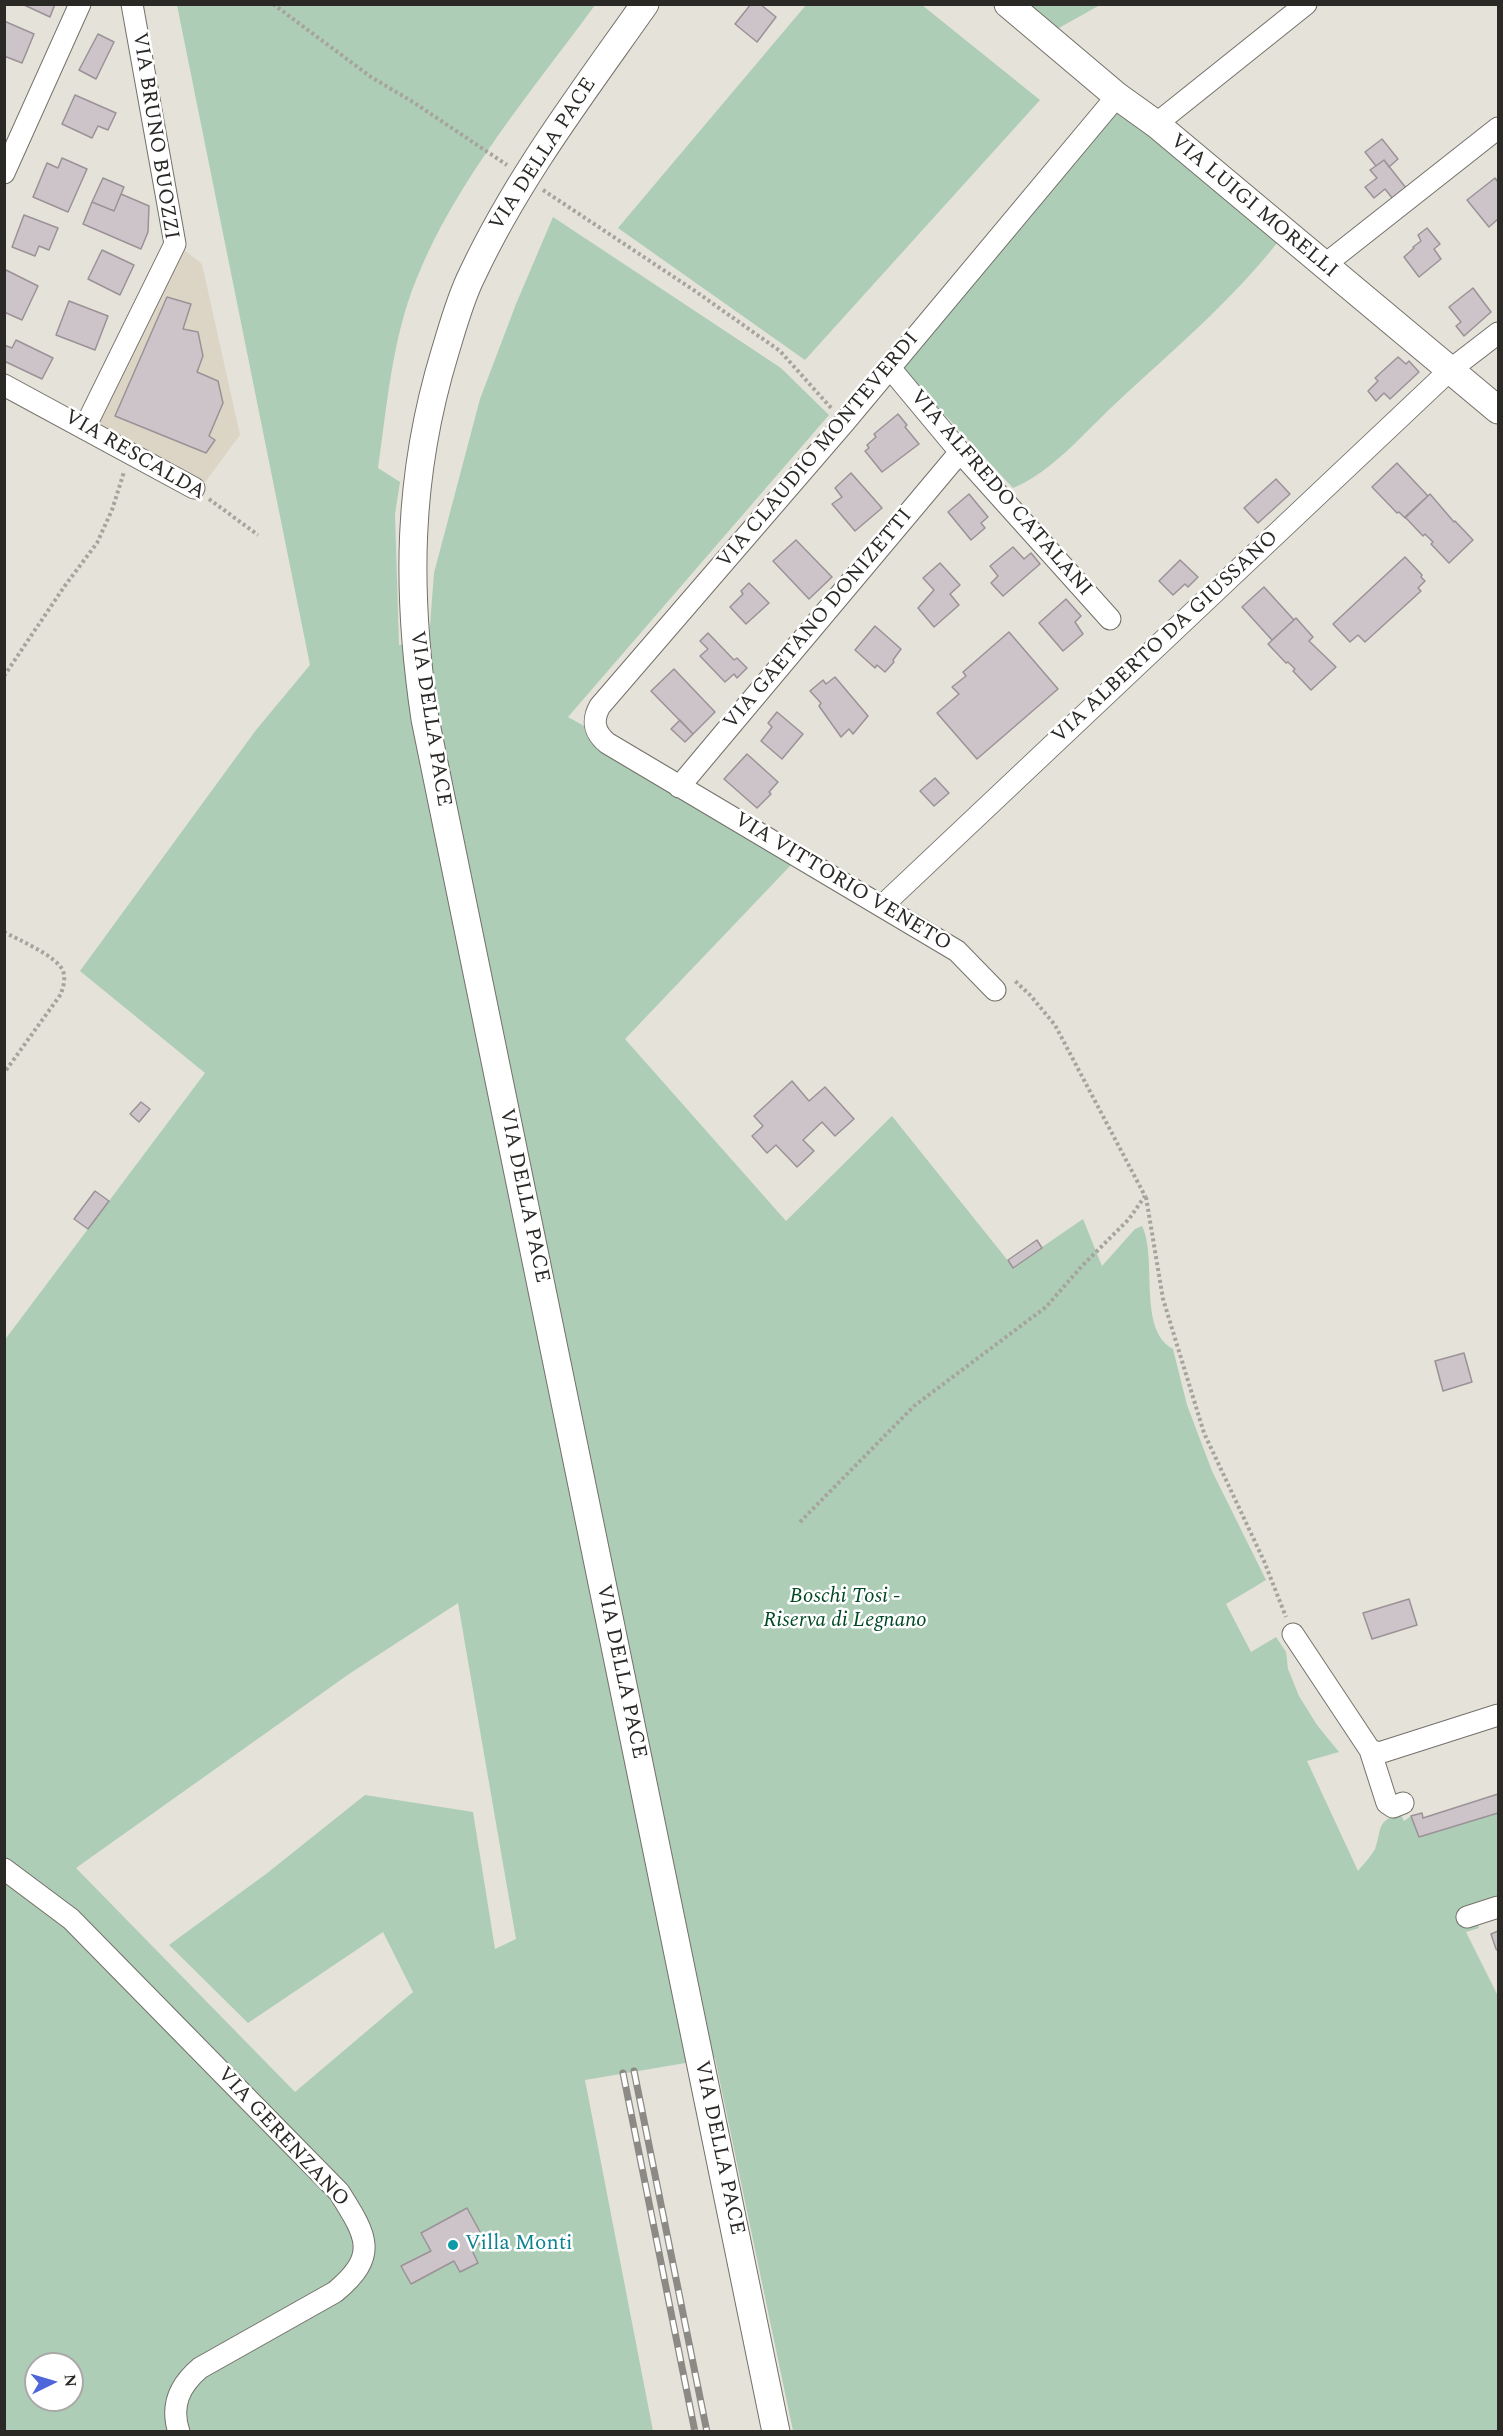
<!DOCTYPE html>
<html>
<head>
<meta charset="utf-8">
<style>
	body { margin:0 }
	#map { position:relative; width:1503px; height:2436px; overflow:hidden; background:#e5e2da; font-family:Spectral,serif }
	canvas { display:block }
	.frame { position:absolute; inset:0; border:6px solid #2a2926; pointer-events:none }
	.north { position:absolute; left:24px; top:2352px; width:60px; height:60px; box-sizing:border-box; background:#fff; border:2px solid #aaa9a8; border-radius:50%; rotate:85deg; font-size:16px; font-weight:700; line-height:24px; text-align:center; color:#2a2926 }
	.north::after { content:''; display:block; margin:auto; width:21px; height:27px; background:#4f65da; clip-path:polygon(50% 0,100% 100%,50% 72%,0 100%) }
</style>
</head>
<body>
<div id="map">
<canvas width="1503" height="2436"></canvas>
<div class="frame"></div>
<div class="north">N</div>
</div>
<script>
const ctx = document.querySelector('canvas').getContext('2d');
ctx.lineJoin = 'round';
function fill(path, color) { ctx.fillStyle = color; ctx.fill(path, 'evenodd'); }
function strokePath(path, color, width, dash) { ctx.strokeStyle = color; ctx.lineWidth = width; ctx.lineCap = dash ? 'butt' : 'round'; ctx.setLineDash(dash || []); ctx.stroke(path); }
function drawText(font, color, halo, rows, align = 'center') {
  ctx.font = font + ' Spectral,serif'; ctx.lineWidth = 5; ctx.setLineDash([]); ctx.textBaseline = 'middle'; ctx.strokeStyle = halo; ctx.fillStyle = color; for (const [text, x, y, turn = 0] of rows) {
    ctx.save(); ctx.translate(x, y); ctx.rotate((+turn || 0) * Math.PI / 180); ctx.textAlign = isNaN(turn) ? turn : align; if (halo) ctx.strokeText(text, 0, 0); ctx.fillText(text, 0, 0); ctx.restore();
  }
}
const built = new Path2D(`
	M179,246L202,264L240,435L203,485L96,422Z`);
const green = new Path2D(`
	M260,4L261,7L263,4L595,5C532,91 456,180 416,280C392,339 387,406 378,468L400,482L395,514L399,645L429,639L434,573L480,399L516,304L553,217L781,368L829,415L568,717L595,732L791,865L625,1039L786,1221L892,1116L1013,1267L1083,1219L1102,1266L1135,1229L1142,1226C1158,1258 1137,1330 1173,1349L1187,1405L1212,1471L1266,1580L1226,1604L1251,1652L1276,1637L1286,1652L1288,1669L1299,1696L1317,1725L1339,1752L1307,1761L1358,1871C1363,1865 1371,1856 1375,1849C1383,1827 1375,1823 1400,1813L1404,1821L1411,1816L1420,1837L1498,1813V1898L1473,1907L1479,1928L1466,1932L1498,1996V2431H793L715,2058L585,2080L653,2431H5L4,1341L205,1073L80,971L256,730L310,665L177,5ZM458,1603L516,1939L495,1949L473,1812L365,1795L266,1874L169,1945L248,2023L383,1932L413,1992L295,2092L76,1868L349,1674ZM36,2364H72V2400H36Z
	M806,5H922L1040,100L805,360L618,228Z
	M1027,5H1100L1057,29Z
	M1120,109L1281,238C1233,300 1172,351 1115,404C1084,433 1052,472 1013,488L905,372L903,364L1062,163Z`);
const building = new Path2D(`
	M22,4H55L50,17Z
	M751,4H760L776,17L757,42L735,24Z
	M4,21L34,34L22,63L4,56Z
	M98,34L114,42L96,79L79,70Z
	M75,95L116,113L108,130L98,126L92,138L62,124Z
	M1382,139L1398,159L1389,167L1384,160L1376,166L1365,152Z
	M62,158L87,169L68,212L33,197L47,163L58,168Z
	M1384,160L1406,188L1393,199L1385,189L1374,198L1365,187L1377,178L1370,170Z
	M103,178L124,187L114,211L92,202Z
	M1495,178L1498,182V219L1489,227L1467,200Z
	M121,194L149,206L148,232L141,249L83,224L92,202L114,211Z
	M24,215L58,228L49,250L39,246L35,256L12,247Z
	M1427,228L1440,244L1434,249L1441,259L1419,277L1404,257L1414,248L1413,247L1421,241L1418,235Z
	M102,250L134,265L120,295L88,279Z
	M4,269L38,286L22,320L4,312Z
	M1473,288L1491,312L1464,336L1456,326L1461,322L1449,307Z
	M167,297L191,304L183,329L198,332L203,356L197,372L218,381L223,403L209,436L215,440L206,453L115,416Z
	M69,301L108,316L95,350L56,335Z
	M16,340L53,358L42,379L4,361V345L12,348Z
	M1398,357L1406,364L1409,361L1419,372L1390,399L1384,393L1376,401L1368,391L1378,381L1375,378Z
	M898,414L907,425L905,427L919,444L882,472L865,451L869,448L867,445L876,437L874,434Z
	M1397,463L1428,496L1405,518L1399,512L1397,513L1372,487Z
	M851,473L882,508L855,531L832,504L842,497L835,488Z
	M1276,479L1290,494L1258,523L1244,508Z
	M969,494L988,517L981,523L985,528L971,540L948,512Z
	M1430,494L1454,522L1455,521L1473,540L1449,563L1431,544L1433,542L1425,534L1423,536L1405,517Z
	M796,540L832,577L809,599L773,561Z
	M1013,547L1024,559L1031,553L1040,564L1003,596L991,583L998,576L990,566Z
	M1405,557L1422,575L1421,577L1425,581L1418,588L1421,591L1365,642L1358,635L1350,642L1333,624Z
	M1180,560L1198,577L1188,587L1185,584L1173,595L1159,581Z
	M940,563L960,585L950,594L959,605L934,627L918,608L934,590L923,578Z
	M749,583L769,603L746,624L730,607L743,594L741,591Z
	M1264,587L1294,620L1272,640L1242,607Z
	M1066,599L1081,616L1075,622L1083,634L1063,651L1039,623Z
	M1296,618L1313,637L1309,641L1336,667L1311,690L1293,671L1295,669L1288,662L1286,663L1268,644Z
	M875,626L901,649L893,660L894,662L885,672L877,665L875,668L855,650Z
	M1009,632L1058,689L977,759L937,713L959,694L952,687L966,676L963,672Z
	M708,633L734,660L737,658L747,668L737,678L734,674L725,682L700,656L708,649L700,641Z
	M674,669L715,712L693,734L651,691Z
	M835,677L868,716L853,734L849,729L841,737L819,706L821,703L810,691L823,680L826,684Z
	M777,712L803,734L782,759L761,741L772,727L768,723Z
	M680,720L693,734L685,742L671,729Z
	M747,754L778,782L769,792L771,794L757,808L724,779Z
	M935,778L949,793L934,806L920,791Z
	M792,1081L809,1101L825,1087L854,1119L835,1136L822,1122L803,1140L814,1151L797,1167L776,1145L767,1153L752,1136L763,1126L754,1116Z
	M141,1102L150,1109L139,1122L130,1114Z
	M95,1191L109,1201L88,1229L74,1219Z
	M1037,1240L1042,1248L1013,1268L1008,1260Z
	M1464,1353L1472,1382L1443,1391L1435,1361Z
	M1409,1599L1417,1625L1372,1639L1363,1613Z
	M1498,1794V1813L1419,1837L1411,1816L1422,1813L1423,1818Z
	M1498,1931V1951L1496,1949L1491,1934Z
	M467,2208L485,2241L471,2248L478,2263L460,2272L454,2261L411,2284L401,2266L431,2251L421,2233Z`);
const path = new Path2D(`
	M273,4L371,77L413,102L507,165
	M543,190L695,291L780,351L832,409
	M209,499L258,535
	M4,676L64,587L97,543L112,510L124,472
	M4,932C19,940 57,956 63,971C66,979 63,987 61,994L4,1073
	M1146,1197L1163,1299L1204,1433L1264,1561L1286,1617
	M800,1522L914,1406L1046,1307L1081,1267L1129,1219L1145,1196L1055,1025L1030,995L1014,980`);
const minor = new Path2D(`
	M1156,124L1306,4
	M4,173L80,4
	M1323,266L1498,128
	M890,368L960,452L1110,619
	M4,385L194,488
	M85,427L175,244L132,4
	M679,787L960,452
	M882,906L1450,370L1498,333
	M995,990L957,951L607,743C594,732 592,720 600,706L844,423L1117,96
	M1293,1634L1370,1750L1387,1803L1393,1807L1403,1803
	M1370,1750L1379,1753L1498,1715
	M4,1869L71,1919L339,2192C366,2235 380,2255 335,2292L200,2368C180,2385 170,2405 179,2432
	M1467,1917L1498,1907`);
const major = new Path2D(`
	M645,4C583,92 518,177 472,275C460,299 453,326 445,352C407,477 406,591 425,719L776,2432
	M1008,4L1117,96L1156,124L1498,410`);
const rail = new Path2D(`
	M634,2071L707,2432
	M623,2073L695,2432`);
const markers = [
	[453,2245,6,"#0f9aa8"]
];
const streetNames = [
	["VIA BRUNO BUOZZI",154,136,81],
	["VIA DELLA PACE",544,155,-57],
	["VIA LUIGI MORELLI",1253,207,40],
	["VIA CLAUDIO MONTEVERDI",819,451,-50],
	["VIA RESCALDA",134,456,30],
	["VIA ALFREDO CATALANI",1000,494,49],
	["VIA GAETANO DONIZETTI",819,620,-50],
	["VIA ALBERTO DA GIUSSANO",1166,638,-43],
	["VIA DELLA PACE",429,719,81],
	["VIA VITTORIO VENETO",842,883,31],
	["VIA DELLA PACE",523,1196,78],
	["VIA DELLA PACE",620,1672,78],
	["VIA GERENZANO",282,2138,47],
	["VIA DELLA PACE",718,2148,78]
];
const parkNames = [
	["Boschi Tosi -",845,1598],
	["Riserva di Legnano",845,1622]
];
const cultureNames = [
	["Villa Monti",465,2245]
];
fill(built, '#dcd5c6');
fill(green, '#adcdb6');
fill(building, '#cdc4c9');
strokePath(building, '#9b9297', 1.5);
strokePath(minor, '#74716a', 23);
strokePath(major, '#74716a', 29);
strokePath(path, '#a6a49d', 4, [3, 3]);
strokePath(minor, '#fff', 21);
strokePath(major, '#fff', 27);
strokePath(rail, '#8c8a85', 7);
strokePath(rail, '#fff', 4.5, [14]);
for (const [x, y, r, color] of markers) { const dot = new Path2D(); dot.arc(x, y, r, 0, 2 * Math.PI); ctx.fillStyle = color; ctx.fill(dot); strokePath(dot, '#fff', 2); }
drawText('21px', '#2a2926', '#fff', streetNames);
drawText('italic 21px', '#004925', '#fff', parkNames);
drawText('21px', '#0d838f', '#fff', cultureNames, 'left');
</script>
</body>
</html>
